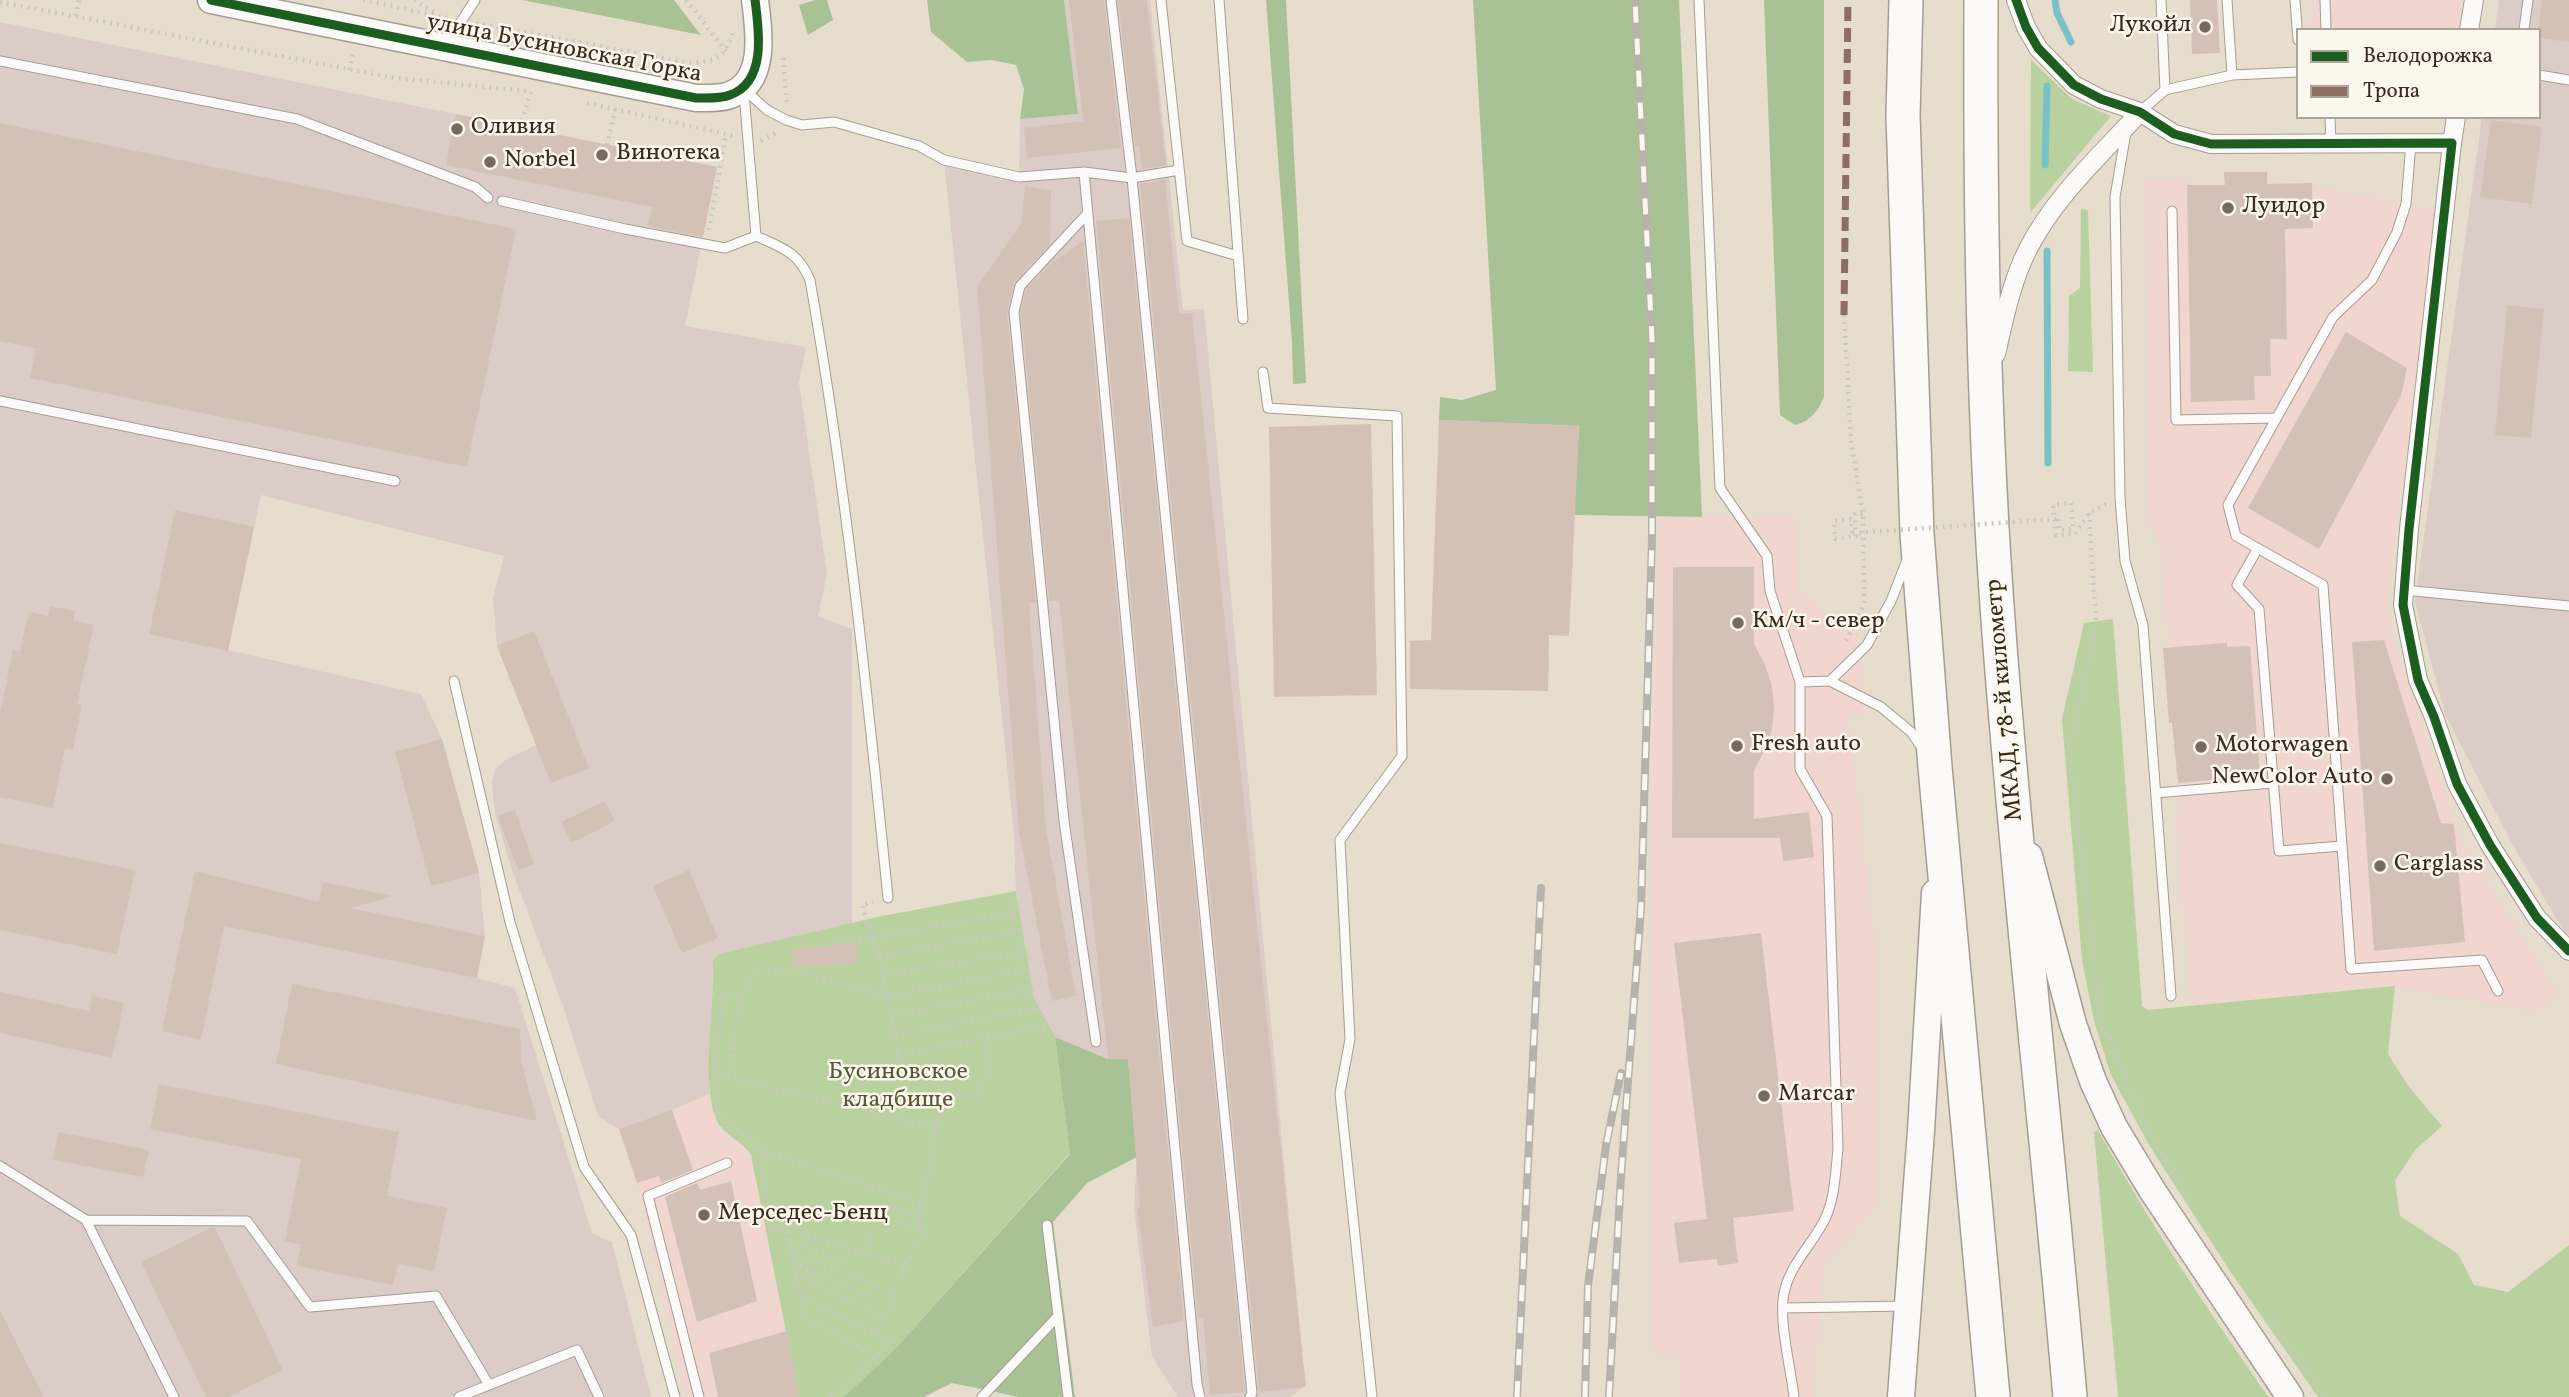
<!DOCTYPE html>
<html>
<head>
<meta charset="utf-8">
<style>
	body { margin:0 }
	#map { position:relative; width:2569px; height:1397px; overflow:hidden; background:#e7ddcd; font-family:Vollkorn,serif }
	canvas { display:block }
	.legend { position:absolute; left:2296px; top:28px; width:245px; height:91px; box-sizing:border-box; background:#fbf7ec; border:2px solid #aea59a; margin:0; padding:9px 12px; list-style:none; font-size:21px; color:#3b2a1e }
	.legend li { display:flex; align-items:center; gap:14px; height:35px }
	.legend b { width:35px; border:2px solid #aea59a }
</style>
</head>
<body>
<div id="map">
<canvas width="2569" height="1397"></canvas>
<ul class="legend">
<li><b style="height:9px;background:#1b5e20"></b>Велодорожка</li>
<li><b style="height:9px;background:#8d6e63"></b>Тропа</li>
</ul>
</div>
<script>
const ctx = document.querySelector('canvas').getContext('2d');
ctx.lineJoin = 'round';
function fill(path, color) { ctx.fillStyle = color; ctx.fill(path, 'evenodd'); }
function strokePath(path, color, width, dash) { ctx.strokeStyle = color; ctx.lineWidth = width; ctx.lineCap = dash ? 'butt' : 'round'; ctx.setLineDash(dash || []); ctx.stroke(path); }
function drawText(font, color, halo, rows, align = 'center') {
  ctx.font = font + ' Vollkorn,serif'; ctx.lineWidth = 5; ctx.setLineDash([]); ctx.textBaseline = 'middle'; ctx.strokeStyle = halo; ctx.fillStyle = color; for (const [text, x, y, turn = 0] of rows) {
    ctx.save(); ctx.translate(x, y); ctx.rotate((+turn || 0) * Math.PI / 180); ctx.textAlign = isNaN(turn) ? turn : align; if (halo) ctx.strokeText(text, 0, 0); ctx.fillText(text, 0, 0); ctx.restore();
  }
}
const built = new Path2D(`
	M2311,0H2462L2458,30H2313Z
	M2267,172V184L2312,183L2313,187L2438,210L2387,597L2391,635L2464,846L2559,996L2535,1012L2395,986L2191,1006L2175,811L2179,810L2169,647L2160,548L2150,523L2144,179L2187,178L2188,185H2224V173Z
	M1794,516L1797,587L1844,631L1857,630L1867,714L1848,715L1875,946L1876,1204L1823,1268L1813,1397H1679V1360L1654,1352L1652,1288L1650,865L1659,518Z
	M709,1094L717,1124L746,1147L751,1155L799,1397H686L637,1183L619,1129L672,1110Z`);
const industrial = new Path2D(`
	M1064,0H1150L1183,310L1204,309L1305,1386L1291,1397H1178L1152,1357L1134,1209L1137,1157L1108,1059L1055,1037L1034,997L1016,891L1014,834L944,160L1019,177L1020,119L1078,114Z
	M2499,0H2569V935L2565,933L2512,844L2445,714L2415,601L2482,117H2539V30H2495Z
	M0,22L717,167L685,326L806,347L799,383L827,574L818,616L852,629V924L719,954L713,960L709,1094L672,1110L619,1129L598,1116L563,1006L512,870L495,813L492,785L495,769L507,759L536,745L497,646L493,598L504,556L261,495L228,650L421,694L442,739L479,873L485,936L477,978L515,988L592,1233L612,1242L651,1397H0Z`);
const green = new Path2D(`
	M2031,60L2072,99L2111,116L2030,213Z
	M2081,209L2088,210L2093,372L2068,371L2069,296L2080,288Z
	M2113,619L2142,1006L2148,1010L2395,986L2388,1054L2409,1087L2442,1126L2415,1150L2395,1181L2400,1216L2458,1254L2474,1285L2508,1292L2569,1245V1397H2318L2230,1271L2149,1145L2111,1075L2094,1021L2082,960L2062,719L2084,623Z
	M1016,891L1034,997L1055,1037L1070,1153L896,1348L844,1397H799L751,1155C743,1142 723,1134 717,1121C700,1084 715,1004 713,960L719,954L877,917Z
	M2098,1130C2149,1223 2208,1310 2268,1397H2118L2094,1132Z`);
const forest = new Path2D(`
	M522,0H674L701,35Z
	M815,0H827L833,20L808,35L799,5Z
	M927,0H1064L1078,114L1020,119L1024,89L1016,65L992,60L967,62L931,32Z
	M1266,0H1286L1306,383L1293,384L1292,342Z
	M1473,0H1679L1702,517L1574,515L1579,426L1439,420L1440,397L1462,400L1496,390Z
	M1764,0H1824V397C1818,411 1811,421 1795,425L1780,415Z
	M1055,1037L1108,1059H1128L1137,1157L1087,1183L1053,1222L1075,1397H1019L952,1383L924,1397H844L896,1348L1070,1154Z`);
const stream = new Path2D(`
	M2055,0L2057,13L2071,42
	M2045,165L2047,86
	M2047,251L2048,463`);
const building = new Path2D(`
	M1069,0H1104L1121,148L1027,158L1024,128L1083,121Z
	M1118,0H1147L1166,165L1142,169L1139,146H1135Z
	M2190,0H2217L2220,53L2192,54Z
	M2542,0H2569V42L2539,38L2538,30Z
	M456,114L717,167L703,237L648,226L652,207L446,165Z
	M2491,120L2542,127L2532,204L2480,197Z
	M0,123L516,229L467,467L30,378L36,348L0,341Z
	M2224,172H2267V184L2312,183L2313,228L2285,229L2287,339H2270L2271,376H2254L2255,400L2191,402L2187,185H2225Z
	M1165,179L1179,314L1192,313L1306,1387L1261,1392L1259,1391L1140,184Z
	M1025,186L1051,191L1050,244L1014,282L1007,312L1036,603H1029L1046,829L1076,996L1052,1001L1019,833L977,287L1021,224Z
	M1129,218L1245,1392L1210,1395L1203,1317L1198,1318L1096,221Z
	M1083,241L1184,1321L1153,1327L1137,1207H1140L1128,1059H1108L1059,601H1049L1021,312L1026,289L1049,265Z
	M2507,305L2544,309L2531,438L2495,435Z
	M2346,332L2407,368L2401,396L2319,549L2248,508Z
	M1439,420L1579,426L1569,636L1549,635L1548,691L1410,689V641L1431,640Z
	M1371,424L1377,695L1274,697L1269,427Z
	M175,510L254,527L228,651L149,634Z
	M1673,567H1754V644L1766,667L1772,687L1774,708L1772,729L1765,749L1754,771V819L1809,812L1814,857L1783,861L1780,838H1672Z
	M50,606L75,611L73,621L94,625L77,704L82,705L73,750L65,748L53,808L0,797V715L13,650L20,652L29,612L48,616Z
	M534,631L589,768L551,783L497,646Z
	M2384,640L2441,823L2454,824L2465,942L2374,951L2352,642Z
	M2227,643V647L2250,646L2260,776L2178,783L2172,723H2169L2163,648Z
	M442,739L479,873L431,886L395,752Z
	M605,801L615,821L571,843L561,822Z
	M515,810L534,864L518,870L498,816Z
	M0,843L135,870L117,954L0,930Z
	M689,870L718,938L682,953L653,886Z
	M195,871L319,902L323,882L393,896L350,908L485,936L477,978L224,926L201,1040L162,1031Z
	M1761,933L1794,1211L1733,1218L1738,1263L1718,1266L1717,1259L1679,1263L1674,1223L1707,1219L1674,943Z
	M856,943L858,962L794,968L792,949Z
	M292,984L520,1029L521,1060L537,1121L276,1064Z
	M0,992L89,1011L92,996L124,1003L112,1058L0,1033Z
	M159,1084L399,1132L387,1196L447,1208L434,1271L398,1264L393,1285L297,1266L301,1245L285,1241L301,1159L150,1129Z
	M672,1110L693,1170L661,1183L659,1176L637,1183L619,1129Z
	M58,1132L149,1150L143,1177L53,1160Z
	M731,1181L757,1301L697,1322L665,1197L697,1183L700,1190Z
	M211,1228H215L283,1370L228,1397H206L141,1262Z
	M0,1310L28,1366L44,1397H0Z
	M787,1331L799,1397H718L709,1353Z`);
const path = new Path2D(`
	M363,0L447,18
	M414,0L437,14
	M686,0L726,51
	M0,2L395,78L527,91
	M76,16L79,0
	M476,23L688,63C717,61 724,59 733,32
	M783,58L787,105
	M349,70L353,53
	M587,103L735,136
	M519,127L532,91
	M761,141L778,132
	M607,145L615,109
	M709,230L726,134
	M1844,315L1851,441L1863,514L1864,604L1844,645
	M2089,513L2096,624L2082,698L2069,748L2102,1022L2154,1142L2194,1205
	M2058,519L2059,530L2073,529L2071,503L2053,505L2056,535L2075,534L2089,513L2107,504
	M1852,533L1851,519L1834,521L1835,539L1856,536L1855,514H1863
	M838,940L872,938L1014,913
	M879,956L1018,932
	M883,976L1021,951
	M891,1016L1027,990
	M895,1035L1037,1008
	M898,1054L1047,1026L1027,990L1011,894
	M714,1074L937,1128
	M729,1077L734,1034L742,995
	M943,1093L980,1097L984,1076L990,1075L985,1038
	M759,1150L923,1204
	M883,1204L920,1216
	M881,1216L918,1228
	M787,1230L905,1266
	M789,1241L847,1263
	M791,1252L892,1292
	M866,1254L873,1228
	M793,1263L874,1298
	M795,1274L884,1316
	M801,1298L875,1333
	M2271,1320L2326,1397
	M877,1356L805,1318L786,1230H773L759,1150L750,1138L718,1116L714,1074L723,994L742,995L757,967L804,974L887,996L1024,971
	M831,1397L893,1342L875,1333L896,1295L892,1292L924,1230L918,1228L946,1078L900,1063L879,956L862,905L873,902`);
const lane = new Path2D(`
	M1111,0L1132,178L1252,1393L1250,1397
	M1161,0L1187,241L1238,256
	M1219,0L1243,319
	M1699,0L1720,488L1767,556L1770,591L1800,682V769L1827,816L1838,1149C1835,1176 1835,1205 1820,1228C1808,1248 1791,1266 1785,1289C1777,1316 1791,1368 1794,1397
	M2161,0L2165,90
	M2227,0L2232,75
	M2295,0L2298,40
	M2325,0L2326,30
	M2524,30L2528,0
	M446,45L475,0
	M0,61L297,119L475,187L488,198
	M2539,75L2569,80
	M744,89L767,110L786,120L802,125L834,122L919,146L944,160L1019,177L1084,172L1132,178L1179,170
	M744,93L756,236C783,248 798,252 810,280C846,485 867,691 888,898
	M2140,112L2165,90L2232,75L2298,72
	M2330,117L2331,142
	M2126,132L2115,197L2120,498L2125,561L2143,625L2171,996
	M2411,143L2406,204L2397,232L2372,280L2333,317L2228,505L2236,536L2323,585L2351,969L2482,960L2498,991
	M1084,172L1197,1384L1200,1397
	M502,201L625,229L725,248L756,236
	M2172,211L2176,420L2276,418
	M1087,214L1020,286L1014,312L1064,821L1096,1042
	M1263,372L1268,408L1397,416L1402,756L1340,840L1350,1039L1340,1093L1372,1397
	M0,401L395,481
	M2258,548L2237,585L2259,609L2279,851L2342,846
	M2404,590L2569,606
	M454,681L510,922L584,1167L631,1235L675,1397
	M1830,681L1867,645L1891,601L1907,560
	M1800,682L1830,681L1881,707L1911,732L1922,748
	M2156,793L2273,783
	M0,1166L86,1220L174,1397
	M86,1220L247,1221L310,1307L436,1296L489,1385
	M1047,1225L1068,1397
	M1783,1308L1907,1306
	M459,1397L577,1350L599,1397
	M699,1397L648,1196L727,1163
	M982,1397L1058,1316`);
const street = new Path2D(`
	M2016,0L2026,27L2038,48L2074,85L2101,99L2140,112L2174,134L2211,144L2452,143L2409,529L2403,605L2418,680L2434,717L2457,784L2490,845L2537,918L2569,951
	M2469,30L2474,0
	M2452,143L2456,117
	M1996,354C2004,320 2011,283 2027,251C2054,197 2100,156 2140,112`);
const secondary = new Path2D(`
	M211,0L696,98C707,98 720,99 730,95C767,82 759,30 755,0
	M2029,856L2073,1024L2093,1081L2114,1127L2152,1190L2290,1397
	M1901,1397L1921,1131L1935,893`);
const highway = new Path2D(`
	M1906,0L1903,116L1917,534L1935,767L1993,1397
	M1981,0C1980,211 1983,423 1999,633C2018,888 2048,1142 2070,1397`);
const rail = new Path2D(`
	M1517,1397L1541,888
	M1585,1397L1588,1286L1606,1145L1621,1073
	M1609,1397L1621,1176L1641,907L1652,537V340L1635,0`);
const pathBridge = new Path2D(`
	M1852,533L2058,519`);
const quiet = new Path2D(`
	M1844,315L1848,0`);
const cycleway = new Path2D(`
	M211,0L696,98C707,98 720,99 730,95C767,82 759,30 755,0
	M2016,0L2026,27L2038,48L2074,85L2101,99L2140,112L2174,134L2211,144L2452,143L2409,529L2403,605L2418,680L2434,717L2457,784L2490,845L2537,918L2569,951`);
const markers = [
	[2205,27,7,"#77695b"],
	[457,129,7,"#77695b"],
	[602,155,7,"#77695b"],
	[490,162,7,"#77695b"],
	[2228,208,7,"#77695b"],
	[1738,623,7,"#77695b"],
	[1737,746,7,"#77695b"],
	[2201,747,7,"#77695b"],
	[2387,779,7,"#77695b"],
	[2380,866,7,"#77695b"],
	[1764,1096,7,"#77695b"],
	[704,1215,7,"#77695b"]
];
const poiNames = [
	["Лукойл",2191,27,"right"],
	["Оливия",471,129],
	["Винотека",616,155],
	["Norbel",504,162],
	["Луидор",2242,208],
	["Км/ч - север",1752,623],
	["Fresh auto",1751,746],
	["Motorwagen",2215,747],
	["NewColor Auto",2373,779,"right"],
	["Carglass",2394,866],
	["Marcar",1778,1096],
	["Мерседес-Бенц",718,1215]
];
const streetNames = [
	["улица Бусиновская Горка",564,50,11],
	["МКАД, 78-й километр",2006,700,-95]
];
const parkNames = [
	["Бусиновское",898,1074],
	["кладбище",898,1102]
];
fill(built, '#f0d6ce');
fill(industrial, '#dbccc8');
fill(green, '#b9d19e');
fill(forest, '#a9c295');
strokePath(stream, '#78c2c7', 7);
fill(building, '#d2c1b4');
strokePath(lane, '#a59d93', 11);
strokePath(street, '#a59d93', 20);
strokePath(secondary, '#a59d93', 29);
strokePath(highway, '#a59d93', 36);
strokePath(path, '#cac7c3', 4.5, [2, 5]);
strokePath(lane, '#fbfaf8', 9);
strokePath(street, '#fbfaf8', 18);
strokePath(secondary, '#fbfaf8', 26);
strokePath(highway, '#fbfaf8', 33);
strokePath(rail, '#b6b2ae', 8);
strokePath(rail, '#fbf7ec', 5, [16]);
strokePath(pathBridge, '#cac7c3', 4.5, [2, 5]);
strokePath(quiet, '#8d6e63', 7, [14, 7]);
strokePath(cycleway, '#1b5e20', 9);
for (const [x, y, r, color] of markers) { const dot = new Path2D(); dot.arc(x, y, r, 0, 2 * Math.PI); ctx.fillStyle = color; ctx.fill(dot); strokePath(dot, '#fbf7ec', 2.5); }
drawText('24px', '#3b2a1e', '#fbf7ec', poiNames, 'left');
drawText('24px', '#3b2a1e', '#fbf7ec', streetNames);
drawText('24px', '#555939', '#fbf7ec', parkNames);
</script>
</body>
</html>
